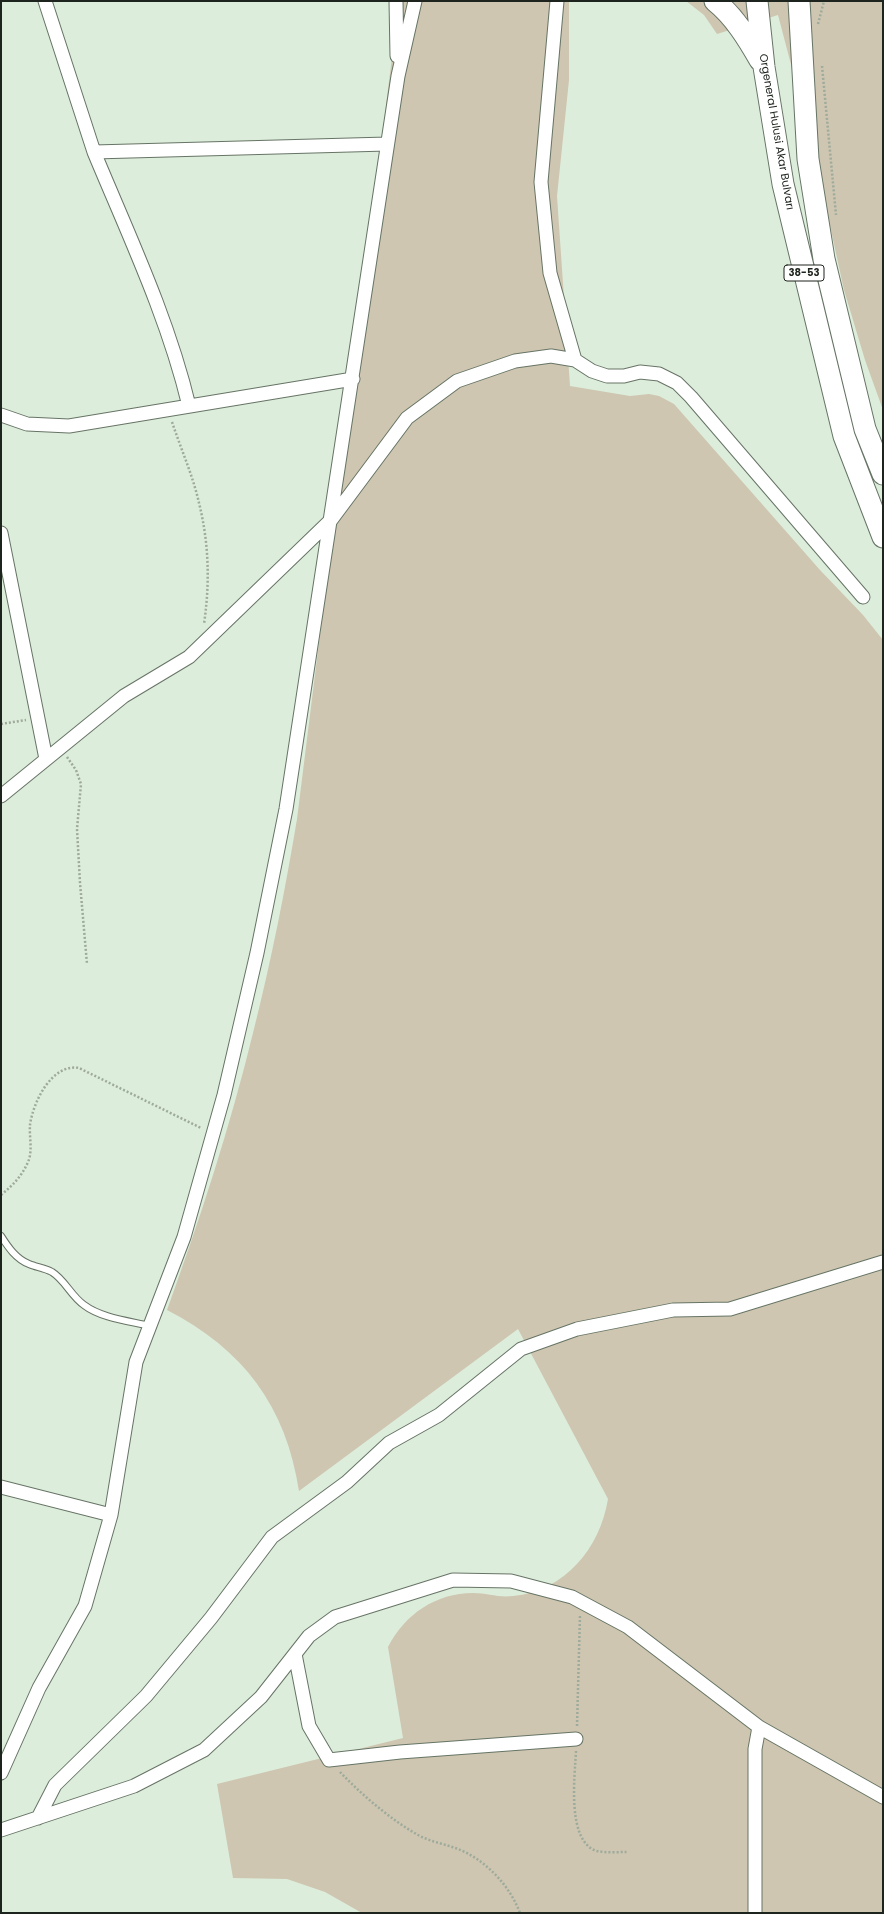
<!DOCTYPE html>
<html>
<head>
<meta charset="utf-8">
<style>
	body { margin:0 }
	#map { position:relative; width:884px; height:1914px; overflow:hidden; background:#ddeddb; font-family:Poppins,sans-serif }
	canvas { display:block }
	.frame { position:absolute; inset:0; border:2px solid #1d231d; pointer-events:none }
</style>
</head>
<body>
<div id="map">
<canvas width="884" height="1914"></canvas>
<div class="frame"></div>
</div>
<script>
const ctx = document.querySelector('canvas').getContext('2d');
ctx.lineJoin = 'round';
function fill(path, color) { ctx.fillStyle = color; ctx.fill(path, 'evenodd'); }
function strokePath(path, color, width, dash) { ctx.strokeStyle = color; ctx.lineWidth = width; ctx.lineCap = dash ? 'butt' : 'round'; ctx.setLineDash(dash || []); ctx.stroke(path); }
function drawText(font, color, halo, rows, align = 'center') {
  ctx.font = font + ' Poppins,sans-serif'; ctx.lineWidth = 4; ctx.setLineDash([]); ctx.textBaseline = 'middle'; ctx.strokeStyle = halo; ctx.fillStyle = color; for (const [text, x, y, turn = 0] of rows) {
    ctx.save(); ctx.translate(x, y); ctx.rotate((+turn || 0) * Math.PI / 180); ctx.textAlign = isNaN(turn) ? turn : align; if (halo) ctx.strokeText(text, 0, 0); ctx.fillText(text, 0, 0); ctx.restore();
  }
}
const green = new Path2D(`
	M399,1H569V80L557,196L570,386L630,396L649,394L659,396L674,404L820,570L863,615L883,640V1913H362L325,1892L287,1879L233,1878L217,1784L403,1738L388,1647C405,1614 436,1593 473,1593C487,1593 499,1598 513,1596C565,1591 600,1548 608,1499L518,1329L299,1491C286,1406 243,1349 167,1310C200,1219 230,1127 253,1033C271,962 285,891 297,819Z
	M686,1H883V410L865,360L844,290L814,152L778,15L717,34L704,15Z`);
const path = new Path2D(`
	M818,24L824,1
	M822,66L836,215
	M172,422C181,449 193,476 199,503C209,543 210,583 204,624
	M1,724L26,720
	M67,757L76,770L81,784L77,829L80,883L87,964
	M1,1195C13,1185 22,1176 28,1162C33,1151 29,1136 30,1125C33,1102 52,1063 79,1068L201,1128
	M577,1726L580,1615
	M576,1751C575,1775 566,1842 597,1851C606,1853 618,1852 627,1852
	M340,1772C363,1796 390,1819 418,1835C431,1842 445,1844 458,1849C486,1860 510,1886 520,1913`);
const service = new Path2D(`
	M1,1236C8,1247 16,1259 29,1264C36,1267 44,1268 52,1272C65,1280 71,1296 84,1305C101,1318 129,1321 150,1326`);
const minor = new Path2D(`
	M45,1L94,152L387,144
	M396,1L397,56
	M557,1L541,182L550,273L575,360
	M94,152C129,236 168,318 189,406
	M1,415L27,424L69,426L353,379
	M1,533L46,759
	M1,796L124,696L189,657L331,520L407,418L457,381L515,361L551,356L575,360L592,371L607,376H624L640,372L659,374L677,383L691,397L863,597
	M1,1487L111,1515
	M295,1654L309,1726L329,1760L400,1752L576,1739
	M1,1773L39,1688L85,1606L111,1515L136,1362L184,1237L224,1095L257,953L286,809L398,76L415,1
	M38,1818L55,1785L146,1696L211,1618L272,1537L347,1482L389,1443L439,1415L521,1349L577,1329L673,1310L730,1309L883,1262
	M1,1830L134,1786L204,1750L261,1697L309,1636L335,1617L453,1580L511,1581L572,1597L628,1627L759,1727L883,1797
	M755,1913V1749L759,1727`);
const primary = new Path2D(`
	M715,1C734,16 748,39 760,60
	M757,1L764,67L783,184L844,436L883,537
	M799,1L808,159L824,259L865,429L883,474`);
const shields = [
	[804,273,40]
];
const shieldNames = [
	["38-53",804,273]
];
const streetNames = [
	["Orgeneral Hulusi Akar Bulvarı",776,132,80]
];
fill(green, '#cec6b0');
strokePath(service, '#667465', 8);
strokePath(minor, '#667465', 15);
strokePath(primary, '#667465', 23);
strokePath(path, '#9daa9c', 2.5, [2, 2]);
strokePath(service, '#fff', 6);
strokePath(minor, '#fff', 13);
strokePath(primary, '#fff', 21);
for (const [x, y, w] of shields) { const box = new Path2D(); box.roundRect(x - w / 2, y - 8, w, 16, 3); ctx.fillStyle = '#fff'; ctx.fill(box); strokePath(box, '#1d231d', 1); }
drawText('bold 10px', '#1d231d', null, shieldNames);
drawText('11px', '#1d231d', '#fff', streetNames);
</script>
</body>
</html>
